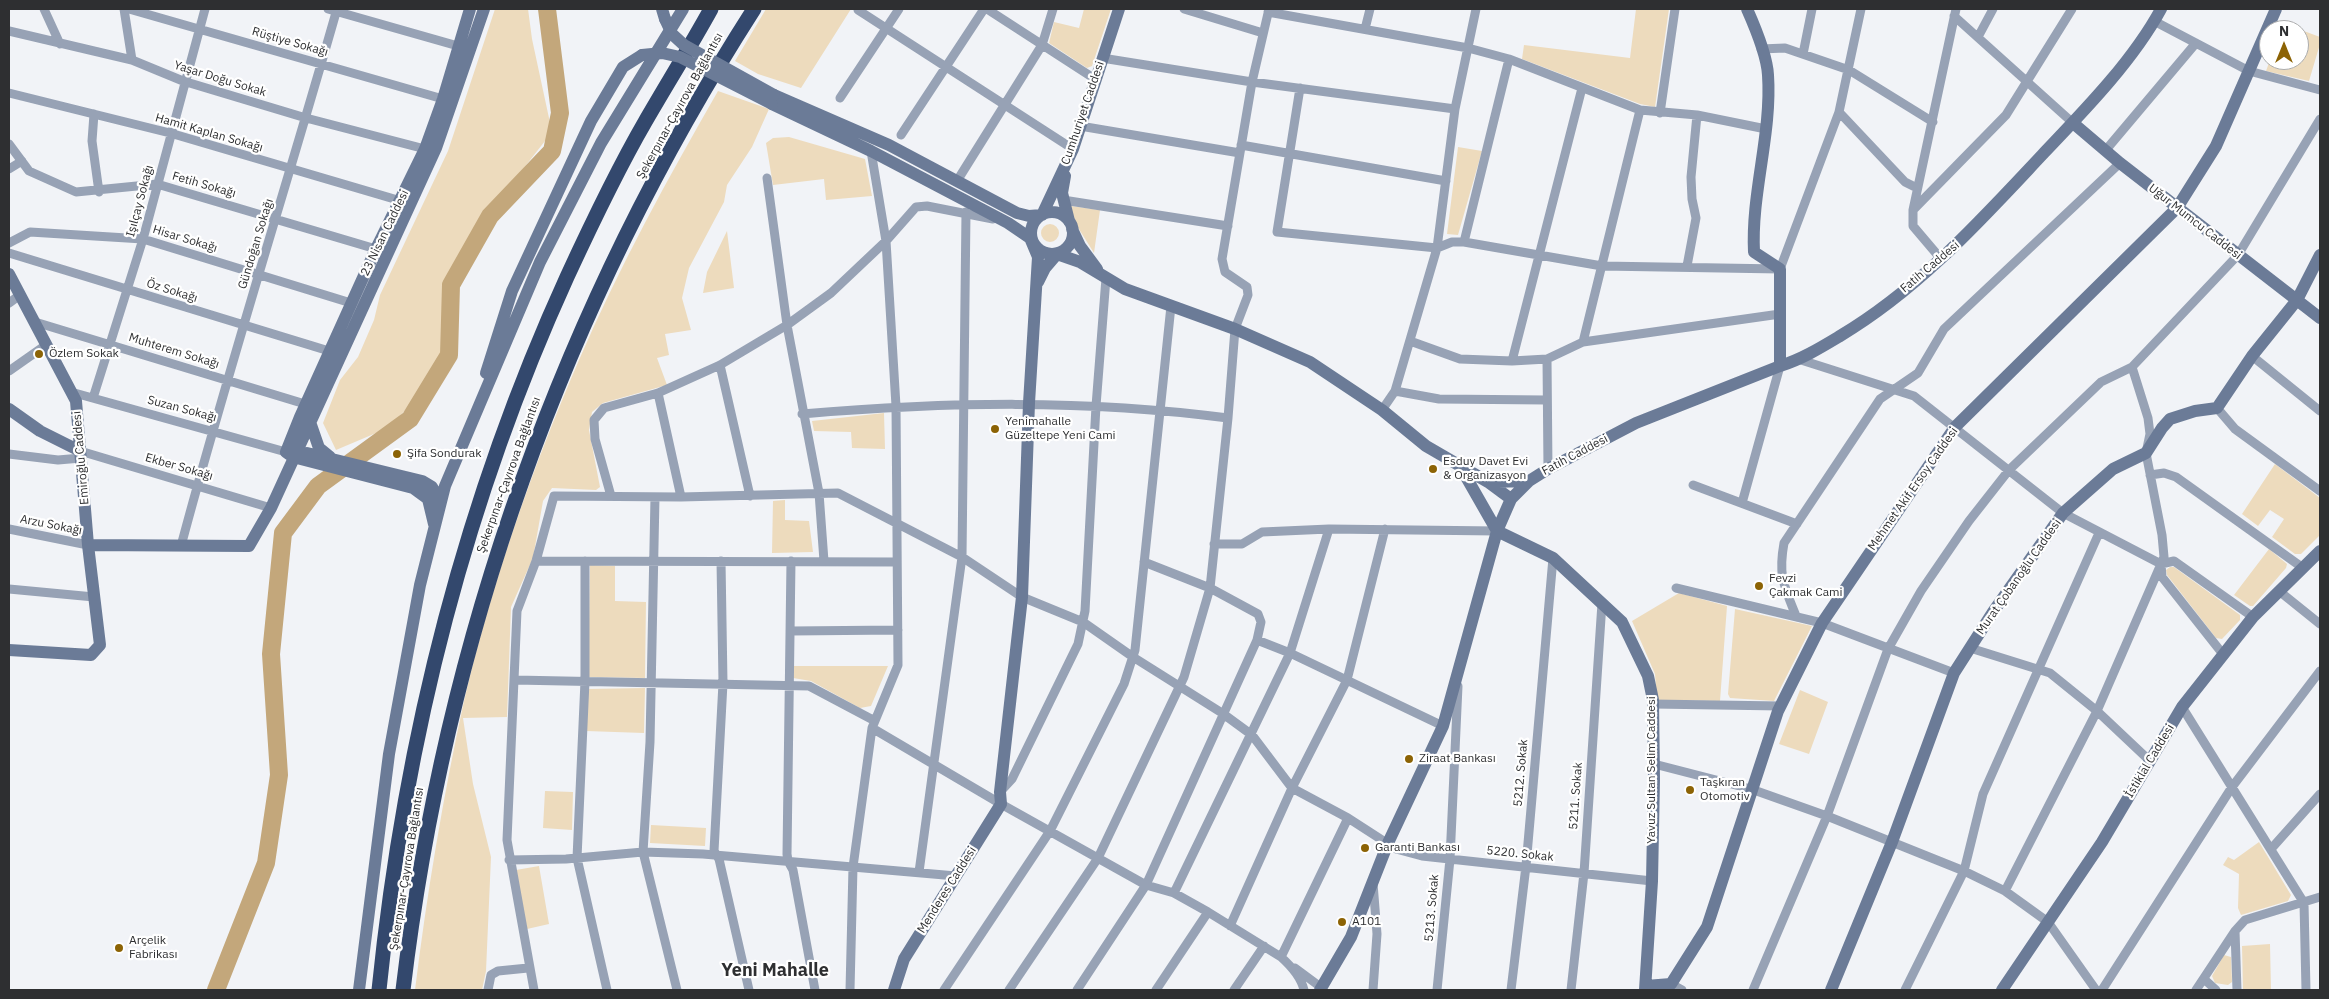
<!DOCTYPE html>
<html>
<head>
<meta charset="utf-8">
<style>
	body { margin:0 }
	#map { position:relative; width:2329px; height:999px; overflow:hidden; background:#f1f3f7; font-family:"IBM Plex Sans",sans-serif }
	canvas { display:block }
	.frame { position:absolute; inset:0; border:10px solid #2e2f31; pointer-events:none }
	.north { position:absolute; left:2259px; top:20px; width:50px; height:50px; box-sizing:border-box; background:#fff; border:1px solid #abacad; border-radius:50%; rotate:0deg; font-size:14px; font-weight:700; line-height:20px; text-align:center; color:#2e2f31 }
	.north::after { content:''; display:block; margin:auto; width:18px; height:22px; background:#8c6305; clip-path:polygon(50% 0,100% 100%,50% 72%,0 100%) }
</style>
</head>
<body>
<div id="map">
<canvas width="2329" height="999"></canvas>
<div class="frame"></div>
<div class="north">N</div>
</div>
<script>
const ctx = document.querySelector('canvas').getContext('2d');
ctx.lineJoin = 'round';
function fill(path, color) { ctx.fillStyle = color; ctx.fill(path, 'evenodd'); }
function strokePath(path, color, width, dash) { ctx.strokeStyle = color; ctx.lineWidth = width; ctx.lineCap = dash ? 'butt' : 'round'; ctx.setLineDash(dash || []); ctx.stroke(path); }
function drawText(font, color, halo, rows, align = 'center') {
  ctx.font = font + ' "IBM Plex Sans",sans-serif'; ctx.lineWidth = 4.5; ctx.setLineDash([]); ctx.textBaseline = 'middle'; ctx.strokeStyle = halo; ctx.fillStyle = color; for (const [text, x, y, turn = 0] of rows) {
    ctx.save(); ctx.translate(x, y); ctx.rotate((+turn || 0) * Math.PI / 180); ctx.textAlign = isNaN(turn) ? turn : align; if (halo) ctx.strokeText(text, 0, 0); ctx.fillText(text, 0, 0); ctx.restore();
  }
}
const green = new Path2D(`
	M495,9H528L532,39L552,132L491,210L457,266L443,308L442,353L418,397L388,428L336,450L323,423L340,380L358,357L374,320L380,295L448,151Z
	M766,9H851L801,88L758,74L735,61Z
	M1084,9H1111L1092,66L1087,68L1049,43L1054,22L1079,28Z
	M1636,9H1669L1655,107L1640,104L1522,59L1524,45L1630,58Z
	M2285,24L2320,37V44L2309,81L2266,71L2270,60H2299V30H2282Z
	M718,91L769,109L752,147L727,185L724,202L689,268L682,298L691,330L665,334L669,355L657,358L667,385L603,403L592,412L589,430L600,487L596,490L552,488L543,501L533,558L511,607L507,717L463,718L473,784L491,857L486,971L482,990H415C427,893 443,797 464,701C491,585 532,469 579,360C619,267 668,178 718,91Z
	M789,137L865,159L872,196L826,200L824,179L773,185L766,143L773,138Z
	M1458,147L1482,151L1458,235L1447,234Z
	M1071,206L1100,210L1094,253L1072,218Z
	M1041 233a9 9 0 1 1 18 0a9 9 0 1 1-18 0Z
	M727,231L734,288L703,293L707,272Z
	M884,413L885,449L852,448L851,432L814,431L812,421Z
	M2275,464L2320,498V535L2301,554H2295L2272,537L2284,519L2270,510L2258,526L2242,514Z
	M785,500V520L809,521L813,552L772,553L773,501Z
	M2269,549L2287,564L2286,568L2253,606H2250L2234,595Z
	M590,565L615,566V601L646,602L645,678L588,677Z
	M2170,567H2174L2240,615V620L2222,639L2216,638L2167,575L2166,570Z
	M1679,593L1727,606L1720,701L1657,700L1655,674L1632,621Z
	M1735,609L1812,626L1774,701L1730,698L1728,694Z
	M793,666H888L871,706L860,708L811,681L793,678Z
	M645,688L644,733L586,731L587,689Z
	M1800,690L1828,702L1809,754L1779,744Z
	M545,791L573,792L572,830L543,828Z
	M651,825L706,828L705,846L650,843Z
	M2259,842L2291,895L2288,901L2241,915L2238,908L2239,874L2223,865L2228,857L2234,860Z
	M539,866L549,924L527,929L516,870Z
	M2270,944L2271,990H2243L2242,946Z
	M2224,955L2231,957L2232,982L2228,985L2215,983L2212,976Z`);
const river = new Path2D(`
	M216,990L266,863L279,775L271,654L283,533L318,486L410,419L449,355L451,285L490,216L552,151L560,113L547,9`);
const street = new Path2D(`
	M44,9L60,44
	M124,9L132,60
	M129,9L443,99
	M328,9L458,46
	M987,9L1095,79
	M1184,9L1263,33
	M858,10L1073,149
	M1268,12L1468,48L1509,59L1640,110L1697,115L1766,129
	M1954,16L2073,123
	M2154,21L2249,71L2320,90
	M1365,29L1370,9
	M9,31L132,60L183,81L306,118L425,149
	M1978,37L1993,9
	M1761,49L1785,48L1849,70L1933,122
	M1803,54L1812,9
	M1102,58L1252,82L1455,109
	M1300,88L1277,232L1437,248L1452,242H1464L1602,266L1780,269L1839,112L1861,9
	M9,93L170,133L401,201
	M840,98L899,9
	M1839,112L1905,182L1917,188
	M1660,113L1675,9
	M94,114L92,141L99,192
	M1080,126L1240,153
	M901,135L984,9
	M9,144L29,171L76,192L157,184L376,249
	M1241,145L1446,181
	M2105,151L2196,43
	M9,169L22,161
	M767,178L787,325L819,493L824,561
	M957,181L1042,45L1053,9
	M1063,200L1228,226
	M1913,210L2006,115L2072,9
	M1464,242L1509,59
	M9,243L30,232L143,239L351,303
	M9,253L329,351
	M1941,259L1913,226V210L1956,9
	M1687,266L1696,218L1692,199L1691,177L1697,115
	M9,303L20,295
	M35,322L305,404
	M1410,341L1460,359L1512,361L1547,359L1583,342L1780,314
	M1583,342L1640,110
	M2252,356L2320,411
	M1547,359L1548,469
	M1801,360L1914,396L2063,513L2161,564L2174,561L2253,617
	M1512,361L1582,88
	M720,365L750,496
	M2132,367L2148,418L2150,434L2146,453L2162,535L2164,557L2161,564L2162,577L2222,653
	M9,371L46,345
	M1395,391L1439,399L1546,400
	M71,392L286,452
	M658,393L681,497
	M93,398L143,239L205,9
	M2217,408L2235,429L2320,491
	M1382,410L1395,391L1437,248L1455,109L1476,9
	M802,414C945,402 1086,399 1228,418
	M80,451L271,508
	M9,454L58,460L81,458
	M2150,475L2164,473L2176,477L2303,568
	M1693,485L1797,524
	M611,496L595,439L594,420L604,408L658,393L720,365L787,325L831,293L886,241L916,207L927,206L993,219
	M655,497L650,742L643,852L677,990
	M1742,503L1780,366
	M9,529L88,545
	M1214,544H1242L1262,532L1329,529L1497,531
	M181,546C229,366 286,188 337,9
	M536,561L897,562
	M585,561V681L577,858L607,990
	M721,561L723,683L714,851L719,859L749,990
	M791,561L787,854L788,861L793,870L815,990
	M1144,562L1210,588L1258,614L1261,622L1257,640L1290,653L1443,726
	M1676,588L1822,623L1954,673
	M9,589L94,597
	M2279,591L2320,624
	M1796,616C1784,586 1778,576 1784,543L1880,399L1918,373L1944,329L2120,163
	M791,631L898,630
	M1970,648L2050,673L2097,711L2150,761
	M515,680L809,686L875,721
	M1653,704L1781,706
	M2182,707L2304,903L2306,990
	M872,728L1001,804L1146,885L1174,893L1208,912L1281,957C1291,966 1301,977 1304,990
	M1654,764L1751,789L1827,816L1964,871L2005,891L2048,922L2096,990
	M1000,792L1012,779L1078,644L1085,611L1096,406L1106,278
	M2271,849L2320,794
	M509,860L566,859L643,852L703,854L956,876
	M919,872L962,557L966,212
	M1373,883L1377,934L1373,990
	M2005,891L2097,711L2161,564
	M1174,893L1290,653L1329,529
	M1230,926L1292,788L1347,680L1385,529
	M2235,931L2237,990
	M1281,957L1348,818
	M1295,968L1322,988
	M2204,979L2216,990
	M1671,984L1682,990
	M488,990L491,975L498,971L528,968
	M534,990L507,840L517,611L536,561L554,496L681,497L838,493L962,557L1022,597L1083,622L1133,657L1222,713L1252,735L1292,788L1348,818L1396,849L1422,856L1652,881
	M850,990L853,867L872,728L898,665L896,406L886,241L871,151
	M944,990L1050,831L1124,684L1135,650L1171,306
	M1009,990L1098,858L1184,677L1210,588L1228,418L1235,329L1248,295L1247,287L1225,272L1222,259L1252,82L1269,9
	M1077,990L1146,885L1257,640
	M1156,990L1208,912
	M1234,990L1264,946
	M1437,990L1450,859L1458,686
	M1511,990L1526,866L1553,558
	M1571,990L1584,873L1602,603
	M1753,990L1827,816L1888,649L1921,591L1969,521L2009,470L2101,382L2132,367L2238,255L2320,119
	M1905,990L1964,871L1983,794L2099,533
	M2102,990L2232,787L2320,671
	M2196,990L2235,931L2245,920L2320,897`);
const secondary = new Path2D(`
	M662,9L665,19
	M1747,9C1755,27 1767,55 1768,75C1772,134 1751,193 1754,252L1780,269V366
	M774,95L889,145L1017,213L1029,216L1042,215L1073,149L1119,9
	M772,104L871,151L1008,223L1030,238L1038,257L1029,403L1022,597L1000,792L1001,804L904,959L894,990
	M2073,123L2120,163L2320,318
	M1065,176L1062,193L1069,221
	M1031 233a21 21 0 1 1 42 0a21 21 0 1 1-42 0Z
	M1072,229L1080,246L1097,269
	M9,274L76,401L88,545L100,645L91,655L9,650
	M1038,282L1045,268L1057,254L1080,262L1125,289L1235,329L1310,362L1382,410L1426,446L1488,482L1511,499
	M486,373L512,291L591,121L623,67L642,55
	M9,409L40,431L80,451
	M310,422L319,448L330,457
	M307,453L422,481L432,487L441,502
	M1465,475L1497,531
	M1488,482L1529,481
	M434,524L428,499L413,488L293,457L286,452L300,417L376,249L425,149L443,99L470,9
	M1497,531L1553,558L1622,622L1648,676L1653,700L1654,779L1652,881L1645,990
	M88,545L249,546L271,508L436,148L484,9
	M1646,986L1671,984L1707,927L1778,711L1822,623L1955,427L2177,208L2216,146L2276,9
	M359,990L389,754L420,585L445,486L540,262L601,143L683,9
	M1320,990L1351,937L1388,843L1443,726L1497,531L1511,499L1529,481L1548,469L1636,423L1780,366C1802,359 1820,348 1840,336C1919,289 1980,221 2042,155C2083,112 2133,61 2161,9
	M1831,990L1892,842L1954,673L1993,612L2063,513L2113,469L2146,453L2162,428L2170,419L2195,411L2217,408L2252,356L2297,300L2320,255
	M2002,990L2102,842L2182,707L2253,617L2320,551`);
const highway = new Path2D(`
	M379,990C404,744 464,503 567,277C591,225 616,172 645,122C667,84 690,47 711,9
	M403,990C445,639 563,307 754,9`);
const secondaryBridge = new Path2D(`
	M665,19L672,34L684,45L774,95
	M642,55L662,53L680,57L772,104`);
const markers = [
	[39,354,5,"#8c6305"],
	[995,429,5,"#8c6305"],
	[397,454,5,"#8c6305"],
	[1433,469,5,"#8c6305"],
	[1759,586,5,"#8c6305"],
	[1409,759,5,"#8c6305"],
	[1690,790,5,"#8c6305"],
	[1365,848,5,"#8c6305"],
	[1342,922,5,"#8c6305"],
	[119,948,5,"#8c6305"]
];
const streetNames = [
	["Rüştiye Sokağı",290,42,16],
	["Yaşar Doğu Sokak",220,79,17],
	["Şekerpınar-Çayırova Bağlantısı",680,106,-61],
	["Cumhuriyet Caddesi",1083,113,-71],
	["Hamit Kaplan Sokağı",209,133,16],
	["Fetih Sokağı",204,185,16],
	["Işılçay Sokağı",140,201,-75],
	["Uğur Mumcu Caddesi",2195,222,38],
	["23 Nisan Caddesi",385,233,-64],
	["Hisar Sokağı",185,239,17],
	["Gündoğan Sokağı",256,244,-73],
	["Fatih Caddesi",1930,267,-40],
	["Öz Sokağı",172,291,17],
	["Muhterem Sokağı",174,351,17],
	["Suzan Sokağı",182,409,15],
	["Fatih Caddesi",1575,455,-28],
	["Emiroğlu Caddesi",81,458,-95],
	["Ekber Sokağı",179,467,16],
	["Şekerpınar-Çayırova Bağlantısı",509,475,-70],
	["Mehmet Akif Ersoy Caddesi",1913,489,-55],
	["Arzu Sokağı",51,525,11],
	["Murat Çobanoğlu Caddesi",2019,577,-55],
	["İstiklal Caddesi",2150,761,-59],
	["Yavuz Sultan Selim Caddesi",1652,770,-90],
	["5212. Sokak",1521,773,-85],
	["5211. Sokak",1576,796,-86],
	["5220. Sokak",1520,854,6],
	["Şekerpınar-Çayırova Bağlantısı",407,869,-81],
	["Menderes Caddesi",947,890,-58],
	["5213. Sokak",1432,908,-85]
];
const poiNames = [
	["Özlem Sokak",49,354],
	["Yenimahalle",1005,422],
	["Güzeltepe Yeni Cami",1005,436],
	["Şifa Sondurak",407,454],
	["Esduy Davet Evi",1443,462],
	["& Organizasyon",1443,476],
	["Fevzi",1769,579],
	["Çakmak Cami",1769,593],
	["Ziraat Bankası",1419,759],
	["Taşkıran",1700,783],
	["Otomotiv",1700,797],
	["Garanti Bankası",1375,848],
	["A101",1352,922],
	["Arçelik",129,941],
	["Fabrikası",129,955]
];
const districtNames = [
	["Yeni Mahalle",775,971]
];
fill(green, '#eddbbd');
strokePath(river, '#c3a77b', 18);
strokePath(street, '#97a2b5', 9);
strokePath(secondary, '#6b7b97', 12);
strokePath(highway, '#33486d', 15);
strokePath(secondaryBridge, '#6b7b97', 12);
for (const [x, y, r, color] of markers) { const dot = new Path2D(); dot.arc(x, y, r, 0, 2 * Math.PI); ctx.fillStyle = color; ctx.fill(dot); strokePath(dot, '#fff', 2); }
drawText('12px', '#2e2f31', '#fff', streetNames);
drawText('12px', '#2e2f31', '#fff', poiNames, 'left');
drawText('bold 18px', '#2e2f31', '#fff', districtNames);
</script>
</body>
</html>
